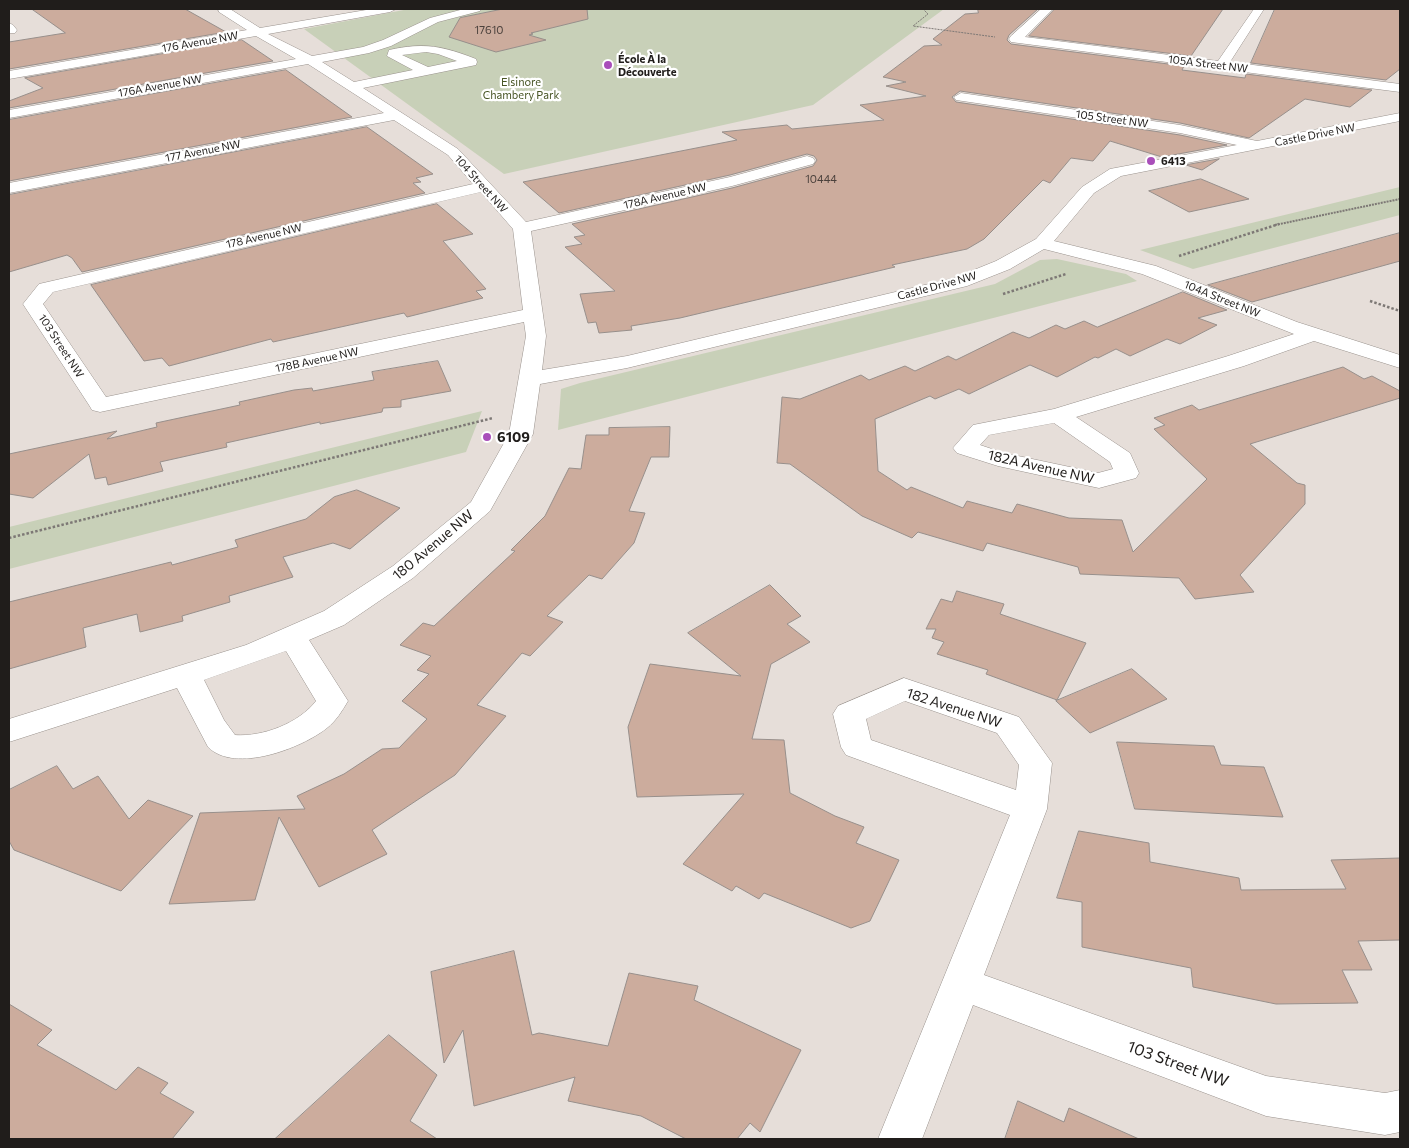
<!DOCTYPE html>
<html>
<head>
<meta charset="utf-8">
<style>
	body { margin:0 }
	#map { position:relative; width:1409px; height:1148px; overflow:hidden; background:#e6ded9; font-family:Commissioner,sans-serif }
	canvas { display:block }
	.frame { position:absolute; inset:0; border:10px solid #201d1b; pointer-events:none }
</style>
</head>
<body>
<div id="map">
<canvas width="1409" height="1148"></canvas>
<div class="frame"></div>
</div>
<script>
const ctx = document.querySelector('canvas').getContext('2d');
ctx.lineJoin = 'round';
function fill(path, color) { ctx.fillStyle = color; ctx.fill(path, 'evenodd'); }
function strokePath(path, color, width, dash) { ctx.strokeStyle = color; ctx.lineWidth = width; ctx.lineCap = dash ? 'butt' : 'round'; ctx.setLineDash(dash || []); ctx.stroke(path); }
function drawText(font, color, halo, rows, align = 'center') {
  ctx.font = font + ' Commissioner,sans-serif'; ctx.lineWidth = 4.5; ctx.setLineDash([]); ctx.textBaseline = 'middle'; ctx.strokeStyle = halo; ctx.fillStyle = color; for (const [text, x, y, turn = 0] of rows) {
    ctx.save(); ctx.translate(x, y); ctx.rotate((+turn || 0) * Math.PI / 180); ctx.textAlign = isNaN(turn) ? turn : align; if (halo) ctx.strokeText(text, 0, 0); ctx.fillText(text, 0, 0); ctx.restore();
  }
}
const green = new Path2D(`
	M409,9H944L813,105L504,174L304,29Z
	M1400,187V215L1193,269L1140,250Z
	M1057,259L1126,274L1137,281L558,430L561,389L580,383L995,284L1040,260Z
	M482,411L466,452L9,569V527Z`);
const building = new Path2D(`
	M32,9H185L226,32L9,69V42L65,33Z
	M503,9H587L588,19L531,33L533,34L529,35L546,40L496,52L449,37L460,18Z
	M978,9H1038L1009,35L1007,40L1011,44L1184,66L1182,70L1245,78L1246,74L1372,90L1350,107L1305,99L1249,138L1180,123L960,91L952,97L956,102L1180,135L1227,145L1162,157L1110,141L1093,161L1071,158L1050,183L1043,180L984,239L967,249L892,265L895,267L680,318L631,326L632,330L599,333L596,322L588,323L580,294L615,291L565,247L582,244L574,237L585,235L572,224L732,188L813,166L817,160L814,156L807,154L730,175L559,213L523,182L737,140L722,132L787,125L792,129L884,120L860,105L926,96L886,86L906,82L883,77L924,46L942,45L933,39L965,14L978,13Z
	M1055,9H1223L1191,56L1029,36Z
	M1275,9H1400V69L1386,80L1251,63Z
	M242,40L273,61L9,108V101L43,88L25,78Z
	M286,70L352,117L9,181V120Z
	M367,127L433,174L416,178L421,182L413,183L425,193L82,272L72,258L67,255L9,272V195Z
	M1219,159L1202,170L1186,165Z
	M1201,179L1249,199L1189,212L1149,191Z
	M437,204L473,234L443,241L486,289L476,291L483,298L407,317L404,313L273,342L271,339L169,366L162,358L144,361L91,285Z
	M1400,233V261L1252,302L1208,285Z
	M1183,292L1227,310L1198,318L1217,325L1180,344L1167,339L1130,356L1116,349L1098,358L1095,357L1057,377L1030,365L969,394L959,389L935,399L930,396L875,419L878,471L907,490L911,487L963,508L967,501L1012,513L1017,504L1069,518L1122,520L1133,552L1207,479L1154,429L1165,425L1154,418L1192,405L1199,410L1343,367L1364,379L1372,376L1400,391V398L1250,444L1297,483L1305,485V504L1240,575L1254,592L1195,599L1179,578L1080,574L1078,567L987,543L983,551L918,532L912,538L862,516L790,464L777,463L782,397L800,399L861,375L869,380L905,366L915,371L948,356L956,360L1013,332L1029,338L1056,325L1065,329L1084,321L1097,327Z
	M438,361L451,391L401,400V407L383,408L382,412L320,424V422L226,443L227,447L160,462L163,471L108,485L106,477L95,479L89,454L33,498L9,494V454L117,431L107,439L157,427L156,423L240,405L239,402L294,390L312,388L313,391L374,380L372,372Z
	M670,427L669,457H651L629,511L645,513L634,543L602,579L589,575L547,616L563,622L530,656L522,653L477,705L506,716L455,775L372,830L387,854L319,887L279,817L255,900L169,904L200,813L305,809L297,796L344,774L382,749L399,748L427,719L402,701L429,674L417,670L431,656L400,645L423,623L434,626L515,551L511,550L545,516L569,468L581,469L586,435H609V428Z
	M357,490L400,508L350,549L333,543L283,557L293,577L229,596L230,602L182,616L183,621L140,632L137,614L83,628L86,647L9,669V602L171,562L172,565L238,547L235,540L306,519L334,497Z
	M770,585L801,616L787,624L810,642L771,664L752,739L784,740L790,793L835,816L864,827L856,843L899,860L870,921L851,928L764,893L759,899L736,886L732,891L683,864L744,794L637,797L628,727L650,664L741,676L688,633Z
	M957,591L1004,604L1000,614L1086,643L1057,700L986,674L988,670L937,654L944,642L932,638L936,629H926L941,599L952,602Z
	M1132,669L1167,699L1090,733L1056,701Z
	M1117,742L1214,746L1221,765L1264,767L1283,817L1135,809Z
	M57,766L73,789L98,776L129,819L148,800L193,816L121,891L14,850L9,841V790Z
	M1079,831L1149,843L1150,862L1239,878L1241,890L1346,889L1331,860L1400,858V940L1358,941L1372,970H1342L1358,1003L1276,1004L1193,987L1191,968L1082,947V902L1057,898Z
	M514,951L532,1035L539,1033L608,1046L629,973L698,986L694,1000L801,1050L760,1132L750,1123L737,1139H686L641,1116L568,1101L575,1077L474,1106L463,1030L444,1063L431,972Z
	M9,1004L52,1030L37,1045L116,1090L138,1067L168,1083L160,1093L194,1112L172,1139H9Z
	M389,1035L437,1075L410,1121L437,1139H275Z
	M1018,1101L1064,1122L1069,1108L1139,1139H1005Z`);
const pathFar2 = new Path2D(`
	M923,9L928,14L913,26L995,37`);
const pathFar1 = new Path2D(`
	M1275,225L1400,199`);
const path = new Path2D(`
	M1179,256L1279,224
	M1003,294L1066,274
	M1370,301L1400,311
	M9,538L493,418`);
const minor = new Path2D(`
	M218,9H230L260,28L372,9H396L390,12L268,34L312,56L363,47L383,40L430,18L464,9H481L480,11L438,22L391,46L369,53L322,62L354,82L413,70L387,56L389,50C424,42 443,46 476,59L477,62L476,65L363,88L458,149L526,222L730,177L807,156L813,158L815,161L813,164L732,186L531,231L546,336L542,370L627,356L954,278L996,261L1036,239L1082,187L1110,169L1237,145L1180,133L956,100L954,97L961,93L1180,125L1257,141L1400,113V121L1121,176L1094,193L1054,241L1156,266L1297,322L1400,355V368L1314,341L1244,366L1076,417L1130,453L1139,473L1136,478L1099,488L998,466L957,453L953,448L973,425L1054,409L1228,356L1294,334L1142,274L1044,249L1010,269L967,286L627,368L540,384L533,434L490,511L413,578L344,625L309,640L348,701C342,711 336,721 327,728C302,748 235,774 208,747L177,688L9,742V719L246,645L324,611L393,566L471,502L509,434L526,336L524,322L100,412L92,410L89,405L23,304L39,284L473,184L448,155L394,120L9,193V183L384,113L308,64L9,118V110L296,59L256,36L9,79V71L247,30L219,12ZM426,52L438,54L457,61L428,67L402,55ZM481,192L513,229L523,310L106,397L43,304L53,292ZM1054,423L1110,462L1113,469L1098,473L1004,453L980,445L989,435ZM286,651L316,701C299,723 263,737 235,735L224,720L204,680Z
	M1041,9H1053L1025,37L1218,61L1254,9H1264L1230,62L1400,84V92L1011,42L1009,39L1011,36Z
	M9,23L13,25L17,30L15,33H9Z
	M904,678L1019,717L1052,763L1047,809L984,975L1266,1076L1385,1093L1400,1090V1132L1385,1135L1266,1116L973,1005L922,1139H878L1010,815L846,755L841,747L833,714L838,706ZM905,701L997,733L1019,765L1016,790L871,740L866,719Z`);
const markers = [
	[608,65,5,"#a94eba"],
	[1151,161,5,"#a94eba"],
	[487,437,5,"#a94eba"]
];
const numberNames = [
	["17610",489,30],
	["10444",821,179]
];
const farStreetnames = [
	["176 Avenue NW",200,42,-10],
	["105A Street NW",1208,64,7],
	["176A Avenue NW",160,86,-10],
	["105 Street NW",1112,119,8],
	["Castle Drive NW",1315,135,-11],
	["177 Avenue NW",203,151,-11],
	["104 Street NW",481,184,48],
	["178A Avenue NW",665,196,-13],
	["178 Avenue NW",264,236,-13],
	["Castle Drive NW",937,286,-15],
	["104A Street NW",1222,299,22],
	["103 Street NW",61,346,57],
	["178B Avenue NW",317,360,-12]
];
const farPoinames = [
	["École À la",618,59],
	["Découverte",618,72],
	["6413",1161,161]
];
const farParknames = [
	["Elsinore",521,82],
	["Chambery Park",521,95]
];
const poiNames = [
	["6109",497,437]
];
const streetNames = [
	["182A Avenue NW",1041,467,13],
	["180 Avenue NW",433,545,-40],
	["182 Avenue NW",954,708,18]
];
const nearStreetnames = [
	["103 Street NW",1178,1064,20]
];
fill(green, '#c8d0b8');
fill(building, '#ccac9d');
strokePath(building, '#978f8b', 1);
strokePath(minor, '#99928d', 1);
strokePath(pathFar2, '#7d7875', 1, [2, 1]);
strokePath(pathFar1, '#7d7875', 2, [2, 1]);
strokePath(path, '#7d7875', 2.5, [2.5, 2]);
fill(minor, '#fff');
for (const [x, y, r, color] of markers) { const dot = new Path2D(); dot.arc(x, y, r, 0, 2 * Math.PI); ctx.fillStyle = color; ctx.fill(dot); strokePath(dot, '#fff', 2); }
drawText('11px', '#4b413c', null, numberNames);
drawText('11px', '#201d1b', '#fff', farStreetnames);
drawText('bold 11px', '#201d1b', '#fff', farPoinames, 'left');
drawText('11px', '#475424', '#fff', farParknames);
drawText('bold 14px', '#201d1b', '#fff', poiNames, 'left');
drawText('14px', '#201d1b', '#fff', streetNames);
drawText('16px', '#201d1b', '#fff', nearStreetnames);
</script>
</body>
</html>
